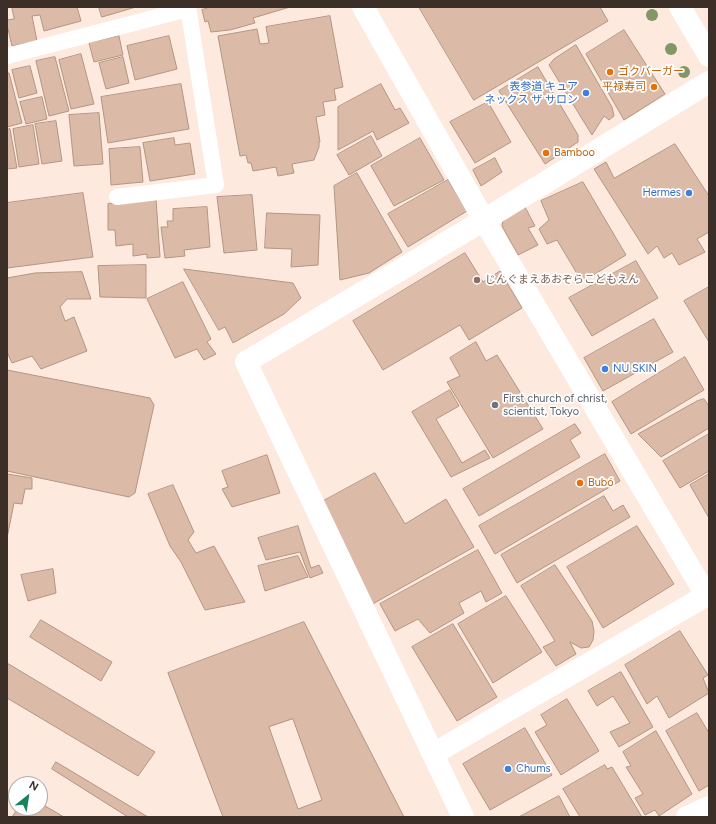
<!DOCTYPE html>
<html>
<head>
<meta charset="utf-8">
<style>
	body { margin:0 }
	#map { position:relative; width:716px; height:824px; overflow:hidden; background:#fde9dd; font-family:Figtree,sans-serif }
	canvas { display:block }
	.frame { position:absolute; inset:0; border:8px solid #3c2f27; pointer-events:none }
	.north { position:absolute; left:8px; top:776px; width:40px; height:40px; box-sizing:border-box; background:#fff; border:1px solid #b1aca9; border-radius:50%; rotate:30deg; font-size:11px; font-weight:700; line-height:16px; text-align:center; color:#3c2f27 }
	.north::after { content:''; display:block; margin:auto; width:14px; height:18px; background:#19815d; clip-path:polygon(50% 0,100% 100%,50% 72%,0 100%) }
</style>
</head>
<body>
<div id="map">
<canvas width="716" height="824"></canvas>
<div class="frame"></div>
<div class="north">N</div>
</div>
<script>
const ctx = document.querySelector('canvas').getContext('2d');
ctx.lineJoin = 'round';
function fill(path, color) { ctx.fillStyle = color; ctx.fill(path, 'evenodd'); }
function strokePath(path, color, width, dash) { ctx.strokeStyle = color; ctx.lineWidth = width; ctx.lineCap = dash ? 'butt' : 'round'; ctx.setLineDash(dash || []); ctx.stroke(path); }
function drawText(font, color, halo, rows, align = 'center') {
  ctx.font = font + ' Figtree,"Noto Sans JP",sans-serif'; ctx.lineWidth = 3.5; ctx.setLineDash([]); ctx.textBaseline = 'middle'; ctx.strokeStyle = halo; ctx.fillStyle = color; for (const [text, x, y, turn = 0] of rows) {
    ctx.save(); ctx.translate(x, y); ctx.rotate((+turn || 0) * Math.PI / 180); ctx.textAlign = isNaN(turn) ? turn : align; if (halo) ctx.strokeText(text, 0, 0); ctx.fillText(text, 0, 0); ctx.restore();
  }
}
const building = new Path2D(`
	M12,7H77L81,21L44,31L40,15L32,16L37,41L12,46L7,25V20L14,19Z
	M99,7H136L102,17Z
	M211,7H290L253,18L255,23L230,30L211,32L208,21L205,22L202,10Z
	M419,7H600L608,21L474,100Z
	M330,16L343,87L334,89L336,100L323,102L325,115L316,117L320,142H319V147L314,160L292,164L294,173L278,176L276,167L253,171L251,163H248L246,155L240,156L218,36L257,29L260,44L269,43L266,27Z
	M624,30L665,94L624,120L586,54Z
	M119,36L123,55L94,62L89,43Z
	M169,36L177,69L135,80L127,46Z
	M576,45L612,107L614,116L609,120L604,116L592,135L549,65L554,59Z
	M81,54L94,104L71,109L59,60Z
	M55,57L69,111L49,116L36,61Z
	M123,57L129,83L106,89L99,63Z
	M30,66L37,93L19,98L12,70Z
	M538,67L578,135V142L545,164L499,91Z
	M7,73H9L22,123L7,127Z
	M181,84L189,129L108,143L101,97Z
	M381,84L395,110L400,108L409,123L377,140L373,131L338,150V107Z
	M42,97L47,119L26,124L20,102Z
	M488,102L511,142L475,163L450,122Z
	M99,113L103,164L74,166L69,115Z
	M56,121L62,161L42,164L35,124Z
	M33,125L39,164L19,167L13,129Z
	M10,129L17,168L7,169V130Z
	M371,136L382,156L349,175L337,155Z
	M174,138L175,145L190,143L195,174L150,181L143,143Z
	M420,138L444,180L394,206L371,166Z
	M675,144L709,196V232L697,239L705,252L679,265L672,253L664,258L657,246L648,254L594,169L606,162L614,178Z
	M140,147L143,182L111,185L109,149Z
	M495,158L502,172L481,186L473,170Z
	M357,173L402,252L369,273L340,280L334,186Z
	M448,180L467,211L408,247L388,214Z
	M583,182L626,255L582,282L557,240L547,244L539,229L549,220L541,201Z
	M83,193L93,257L7,268V203Z
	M252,195L257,250L224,253L217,197Z
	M156,199L160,257L147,258V254L133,256V244L116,246L115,230H108V204Z
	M207,207L210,247L184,250L185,256L165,258L161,227H168L167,221H173V209Z
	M525,207L535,226L528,228L538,245L518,255L502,226L504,216Z
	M267,213L320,215L318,265L291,267L292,249L265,248Z
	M465,253L483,282L500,271L522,308L469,340L460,325L383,370L353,321Z
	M636,261L658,298L592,336L569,298Z
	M146,265V298L100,297L98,266Z
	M184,269L293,283L301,298L284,314L233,343L225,327L219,330Z
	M82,272L91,299H67L60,307L65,321L74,317L87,351L41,369L32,356L12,363L7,352V278L35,273Z
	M183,282L211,339L207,342L216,354L204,360L197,349L175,358L147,299Z
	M709,287V342L684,301Z
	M654,319L673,352L603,391L584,358Z
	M476,342L486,361L497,355L543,429L493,458L447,382L460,376L450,358Z
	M685,357L704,390L631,434L612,402Z
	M7,370L150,398L154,405L135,493L129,497L7,471Z
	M450,390L459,406L436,419L462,463L485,450L490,458L451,477L412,412Z
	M704,399L709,406V428L661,457L638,434L697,401Z
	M575,424L581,433L570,440L580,457L479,516L463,489Z
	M709,434V471L680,488L663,461Z
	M605,454L620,481L495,554L479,526Z
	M267,455L280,493L232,507L222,489L228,487L222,471Z
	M375,473L405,524L446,499L474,547L369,606L318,504Z
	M7,474L32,478V489H25L22,504L14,503L7,538Z
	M709,474V518L690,485Z
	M173,485L194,532L188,540L196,553L214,546L245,602L205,610L181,562L170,546L148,494Z
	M604,496L613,511L623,505L630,517L517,583L501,555Z
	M298,526L311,568L319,565L323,573L310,578L300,552L266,560L258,538Z
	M637,526L674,584L603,628L567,567Z
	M478,550L502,593L486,602L481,591L459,603L464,613L430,633L418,619L395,631L380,604Z
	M298,556L308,577L265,591L258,566Z
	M555,565L592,621L594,631L593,640L589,647L581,648L570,642L576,654L556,666L543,647L555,641L521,586Z
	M53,569L56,593L28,601L21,575Z
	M506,596L542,652L493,683L458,624Z
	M41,620L112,662L101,681L30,637Z
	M304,622L404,817H223L168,673ZM293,719L322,800L298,809L269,727Z
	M453,624L497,697L457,721L412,647Z
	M680,631L708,675L703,678L709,693L669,718L657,696L647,704L625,665Z
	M7,663L155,752L138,776L7,698Z
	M621,672L653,727L619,747L610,732L630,723L613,696L597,706L588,691Z
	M567,699L599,751L561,775L535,732L547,725L541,715Z
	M697,713L709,733V785L699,791L666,731Z
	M525,728L552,775L490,810L463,764Z
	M656,731L692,794L659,816L655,810L645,815L635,798L643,794L626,767L631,766L623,752Z
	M56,762L148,817H128L52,769Z
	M605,765L607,769L612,767L642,817H580L563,789Z
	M559,796L570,817H519Z
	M40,803L64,817H12L18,808H40Z`);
const service = new Path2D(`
	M7,56L188,9
	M117,197L216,185L188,7`);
const minor = new Path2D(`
	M363,7L484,220L706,595
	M433,754L709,594
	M463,817L246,362L484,220L709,82
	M687,817L709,807`);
const secondary = new Path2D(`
	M680,7L709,56`);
const trees = [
	[652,15],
	[671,49],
	[684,72]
];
const markers = [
	[610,72,4,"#e8710a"],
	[654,87,4,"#e8710a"],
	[586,93,4,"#3f7fe0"],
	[546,153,4,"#e8710a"],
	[689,193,4,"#3f7fe0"],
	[477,280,4,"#8d6e63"],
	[605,369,4,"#3f7fe0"],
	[495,405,4,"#6b7280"],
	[580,483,4,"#e8710a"],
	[508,769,4,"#3f7fe0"]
];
const foodNames = [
	["ゴクバーガー",618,72],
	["平禄寿司",646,87,"right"],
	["Bamboo",554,153],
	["Bubó",588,483]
];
const shopNames = [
	["表参道 キュア",578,87],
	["ネックス ザ サロン",578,100],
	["Hermes",681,193],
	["NU SKIN",613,369,"left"],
	["Chums",516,769,"left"]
];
const educationNames = [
	["じんぐまえあおぞらこどもえん",485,280]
];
const worshipNames = [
	["First church of christ,",503,399],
	["scientist, Tokyo",503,412]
];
fill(building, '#dbbba8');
strokePath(building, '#b39582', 1);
strokePath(service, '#fff', 16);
strokePath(minor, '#fff', 22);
strokePath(secondary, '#fff', 22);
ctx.fillStyle = '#839665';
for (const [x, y] of trees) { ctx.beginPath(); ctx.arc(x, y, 6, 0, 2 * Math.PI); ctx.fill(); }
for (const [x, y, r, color] of markers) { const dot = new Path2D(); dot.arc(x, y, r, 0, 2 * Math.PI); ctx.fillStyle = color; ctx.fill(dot); strokePath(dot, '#fff', 1.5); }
drawText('11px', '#c56008', '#fff', foodNames, 'left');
drawText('11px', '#366cbe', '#fff', shopNames, 'right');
drawText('11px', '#785e54', '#fff', educationNames, 'left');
drawText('11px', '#5b616d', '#fff', worshipNames, 'left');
</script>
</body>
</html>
